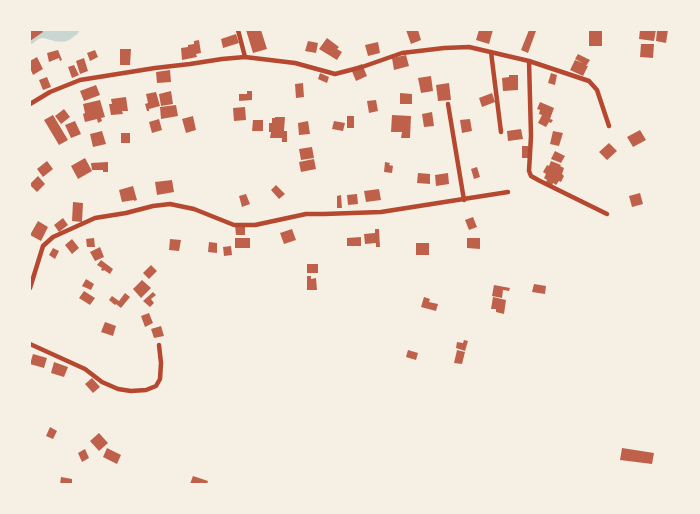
<!DOCTYPE html>
<html>
<head>
<meta charset="utf-8">
<style>
	body { margin:0 }
	#map { position:relative; width:700px; height:514px; overflow:hidden; background:#f6efe4; font-family:"Zilla Slab",serif }
	canvas { display:block }
	.frame { position:absolute; inset:0; border:31px solid #f6efe4; pointer-events:none }
</style>
</head>
<body>
<div id="map">
<canvas width="700" height="514"></canvas>
<div class="frame"></div>
</div>
<script>
const ctx = document.querySelector('canvas').getContext('2d');
ctx.lineJoin = 'round';
function strokePath(path, color, width, dash) { ctx.strokeStyle = color; ctx.lineWidth = width; ctx.lineCap = dash ? 'butt' : 'round'; ctx.setLineDash(dash || []); ctx.stroke(path); }
function fill(path, color) { ctx.fillStyle = color; ctx.fill(path, 'evenodd'); }
const river = new Path2D(`
	M30,38C45,24 53,40 66,35C67,35 72,30 73,30`);
const building = new Path2D(`
	M30,30H42L43,32L30,41Z
	M246,30H261L267,49L253,53Z
	M406,30H418L421,40L411,44Z
	M479,30H493L489,44L476,40Z
	M529,30L536,31L528,53L521,50Z
	M640,30H656L654,41L639,39Z
	M657,30H668L666,43L656,41Z
	M589,31H602V46H589Z
	M236,34L239,43L223,48L221,39Z
	M327,38L339,47L337,49L342,52L337,60L319,49Z
	M199,40L201,53L196,54L197,57L182,60L181,48L188,47V45L194,44V41Z
	M308,41L318,43L316,53L305,51Z
	M378,42L380,53L368,56L365,45Z
	M641,44H654L653,58L640,57Z
	M120,49H131L130,65H120Z
	M58,50L62,60L60,61L59,58L49,62L47,53Z
	M95,50L98,57L90,61L87,53Z
	M578,54L590,60L586,66H588L583,76L570,70L575,60L583,63L575,59Z
	M406,55L409,66L394,70L392,58Z
	M37,57L43,69L33,75L30,68V61Z
	M84,58L88,71L80,74L76,61Z
	M362,64L367,76L356,81L351,69Z
	M74,65L79,75L72,78L68,67Z
	M170,70L171,82L157,83L156,72Z
	M320,73L329,77L327,83L318,79Z
	M551,73L557,75L555,85L548,83Z
	M509,75H518V90L503,91L502,78L509,77Z
	M431,76L433,91L421,93L418,78Z
	M47,77L51,87L43,90L39,80Z
	M303,83L304,97L296,98L295,84Z
	M449,83L451,100L438,101L436,85Z
	M96,85L100,95L84,101L80,91Z
	M171,91L173,104L161,106L159,94Z
	M247,91H252V100L239,101V94H247Z
	M156,92L160,106L149,109V111H147L145,104L148,103L146,94Z
	M400,93L412,94V104H400Z
	M492,93L495,102L482,107L479,98Z
	M126,97L128,111H122L123,114L111,115L109,104H112L111,99Z
	M100,100L105,117L101,118L102,121L98,123L97,119L85,122L83,114L85,113L83,104Z
	M376,100L378,111L369,113L367,101Z
	M540,102L554,108L550,119L553,120L551,123L549,122L546,127L538,123L542,115L539,114L540,110L537,109Z
	M176,105L178,116L161,119L160,107Z
	M245,107L246,120L234,121L233,108Z
	M64,109L70,117L61,124L55,116Z
	M432,112L434,126L424,127L422,114Z
	M53,115L68,140L59,145L44,120Z
	M392,115L411,116L410,138H401L402,132H391Z
	M193,116L196,130L186,133L182,119Z
	M347,116H354V128H347Z
	M275,117H285L284,131H287V142H282V138H270L271,132H269V123H272V118H275Z
	M159,119L162,130L152,133L149,122Z
	M470,119L472,131L462,133L460,120Z
	M253,120H263V131H252Z
	M75,121L81,134L71,138L65,125Z
	M308,121L310,134L299,135L298,123Z
	M334,121L345,123L343,131L332,129Z
	M521,129L523,139L508,141L507,131Z
	M640,130L646,140L633,147L627,137Z
	M102,131L106,144L93,147L90,134Z
	M553,131L563,133L559,146L550,144Z
	M121,133H130V143H121Z
	M609,143L617,151L607,160L599,152Z
	M522,146H528V158H522Z
	M312,147L314,158L301,160L299,149Z
	M555,151L565,156L561,163L551,159Z
	M85,158L92,171L78,179L71,166Z
	M314,159L316,169L301,172L299,162Z
	M47,161L53,169L43,177L37,169Z
	M551,161L561,165L560,166L564,168L562,174L564,176L561,182L559,181L556,185L553,183L552,186L546,182L547,180L544,178L546,174L543,172L547,165L549,166Z
	M108,162V172H103V170H92L91,163Z
	M385,162L390,163L389,165L393,166L392,173L384,172Z
	M477,167L480,177L474,179L471,169Z
	M418,173L430,174V184L417,183Z
	M448,173L449,184L436,186L435,175Z
	M38,176L45,184L37,192L30,185V184Z
	M172,180L174,192L157,195L155,182Z
	M276,185L285,194L279,199L271,190Z
	M133,186L137,200L134,201V200L122,202L119,190Z
	M379,189L381,200L366,202L364,191Z
	M640,193L643,204L632,207L629,196Z
	M246,194L250,204L242,207L239,196Z
	M357,194L358,204L348,205L347,195Z
	M341,195L342,208H337V196Z
	M73,202L83,203L82,222L72,221Z
	M473,217L477,227L469,230L465,220Z
	M63,218L68,225L59,232L54,225Z
	M38,221L48,227L41,241L30,235Z
	M245,224V235H236L235,225Z
	M292,229L296,240L284,244L280,233Z
	M375,229H379L380,247H376V243L365,244L364,234L375,233Z
	M361,237V246H347V238Z
	M94,238L95,247H87L86,239Z
	M235,238H250V248H235Z
	M467,238H480V249L467,248Z
	M72,239L79,248L72,254L65,245Z
	M170,239L181,240L179,251L169,250Z
	M209,242L217,243V253L208,252Z
	M416,243H429V255H416Z
	M231,246L232,255L224,256L223,247Z
	M100,247L104,257L95,261L90,252Z
	M53,248L59,251L55,259L49,255Z
	M101,260L113,269L110,274L104,270L103,271L101,270L102,268L97,265Z
	M307,264H318V273H307Z
	M151,265L157,271L149,279L143,273Z
	M307,276H311V279L316,278L317,290H307Z
	M86,279L94,284L91,290L82,286Z
	M142,280L151,288L141,298L133,289Z
	M534,284L546,286L545,294L532,292Z
	M494,285L510,288L509,291L503,290L502,298L492,296Z
	M84,291L95,298L90,305L79,298Z
	M153,292L156,295L151,299L154,303L150,307L143,301Z
	M125,293L130,297L121,308L116,304L115,305L109,300L112,296L119,301Z
	M424,297L430,299L429,302L438,304L436,311L421,307Z
	M493,297L506,300L504,314L496,312V309H491Z
	M149,313L153,323L145,327L141,316Z
	M105,322L116,326L113,336L101,332Z
	M161,326L164,336L154,338L151,329Z
	M464,340L468,341L465,351L456,348L457,342L463,343Z
	M408,350L418,353L416,360L406,357Z
	M457,350L465,352L462,364L454,363Z
	M33,354L47,358L44,368L30,364Z
	M54,362L68,367L64,377L51,373Z
	M92,378L100,387L93,393L85,384Z
	M50,427L57,431L53,439L46,436Z
	M99,433L108,443L99,451L90,441Z
	M107,448L121,455L117,464L103,457Z
	M622,448L654,453L652,464L620,460Z
	M85,449L89,458L82,462L78,453Z
	M193,476L208,481L207,484H190Z
	M61,477L72,479V484H60Z`);
const minor = new Path2D(`
	M238,30L245,57
	M491,52L501,132
	M529,61L531,136L529,171L531,176L540,181L607,214
	M30,104L50,92L80,80L155,68L190,64L222,59L245,57L295,63L335,74L362,67L402,53L444,48L469,47L529,61L589,81L597,90L609,126
	M448,104L464,200
	M30,288L43,246L53,237L95,218L126,213L153,206L170,204L194,209L234,225H255L306,214H324L381,212L508,192
	M30,344L85,369L102,382L118,389L131,391L146,390L156,386L160,379L161,363L159,345`);
strokePath(river, '#c9d6d2', 12);
fill(building, '#bf614a');
strokePath(minor, '#b5482f', 4.5);
</script>
</body>
</html>
